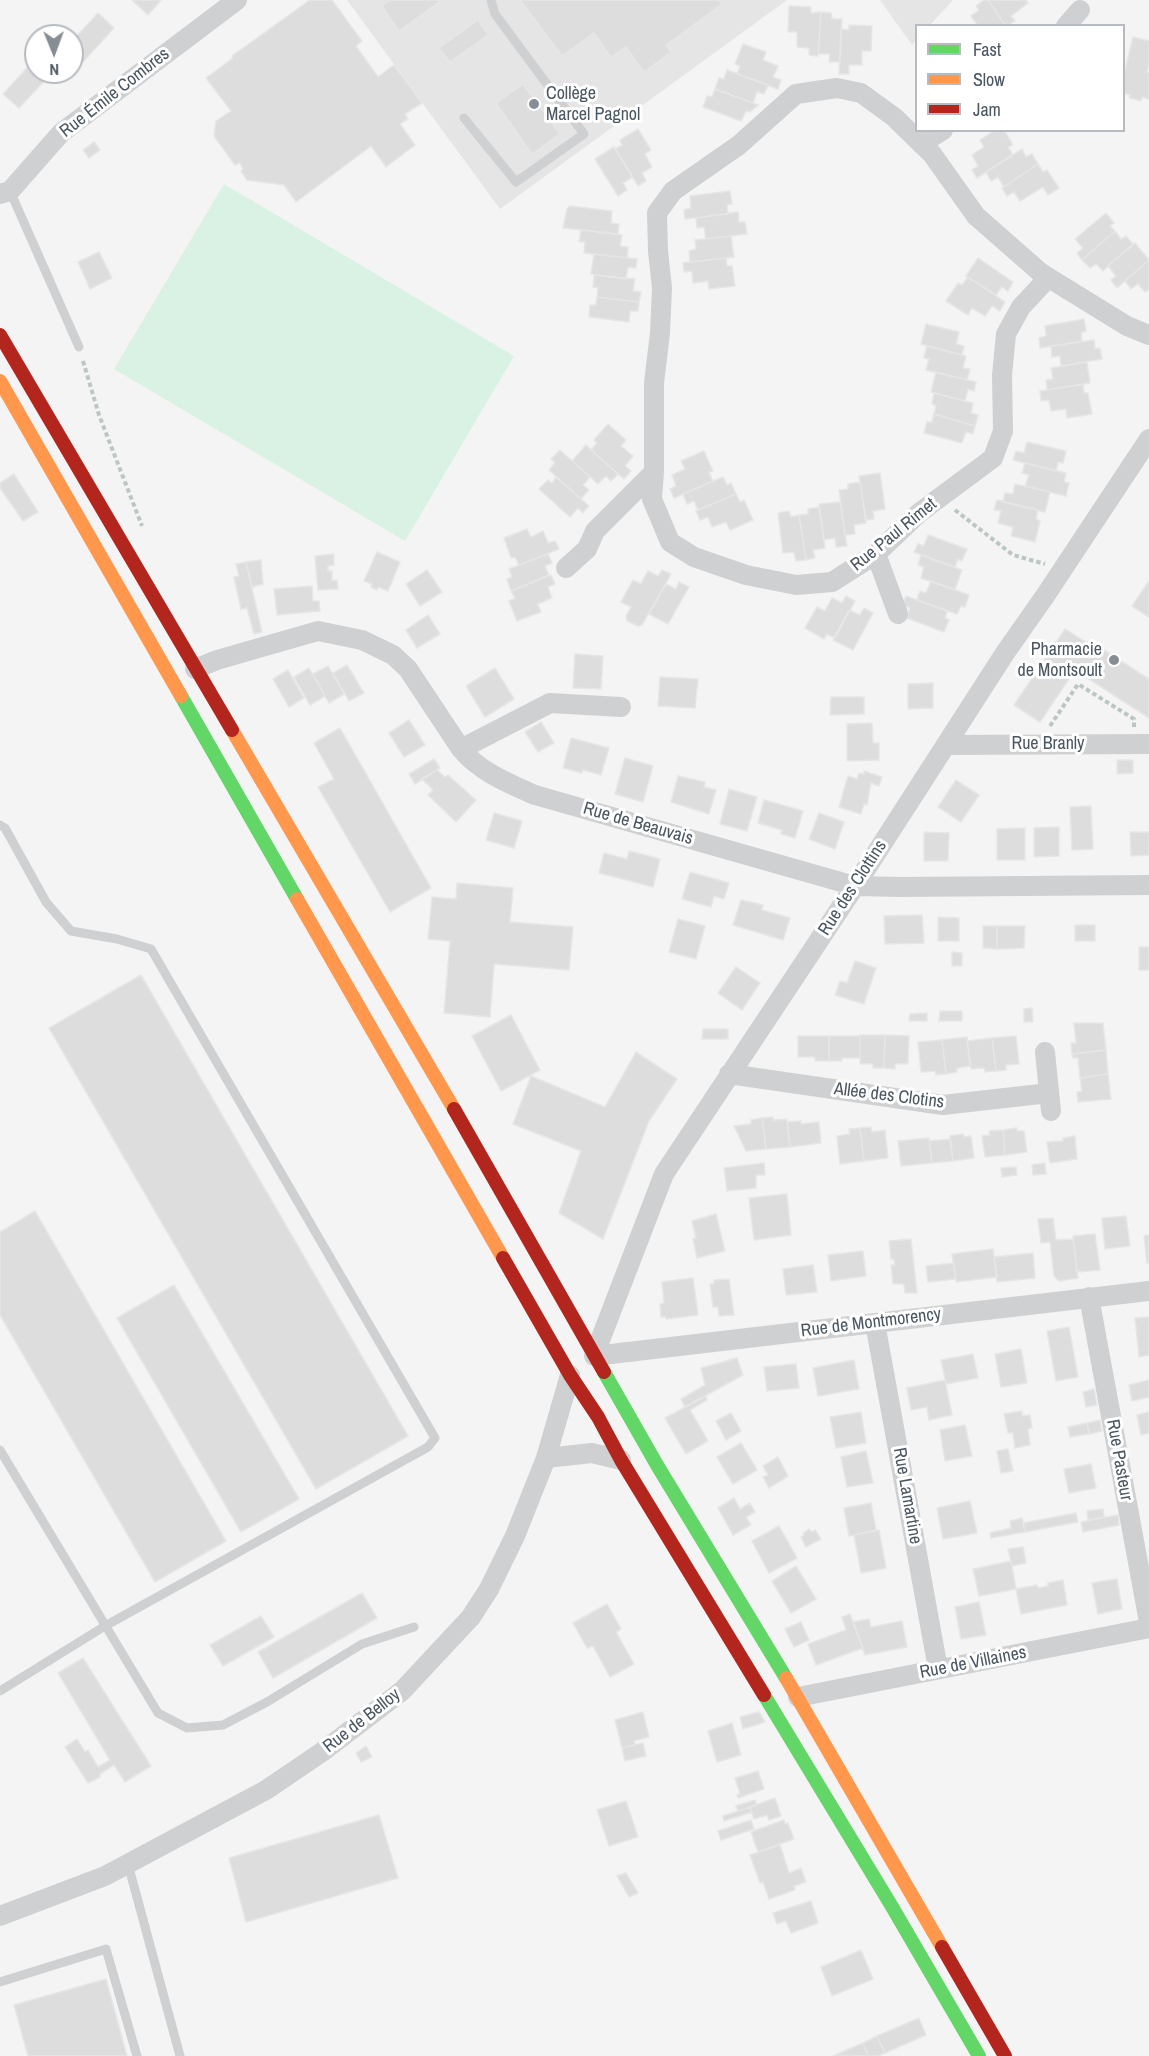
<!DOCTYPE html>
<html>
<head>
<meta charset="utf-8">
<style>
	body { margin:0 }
	#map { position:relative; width:1149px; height:2056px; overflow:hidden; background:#f4f4f4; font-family:"Archivo Narrow",sans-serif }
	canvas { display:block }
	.legend { position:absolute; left:915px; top:24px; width:210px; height:108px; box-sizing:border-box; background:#fff; border:2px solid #b7bbc0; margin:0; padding:8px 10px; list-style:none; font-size:18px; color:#4a5661 }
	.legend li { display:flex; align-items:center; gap:12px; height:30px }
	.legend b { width:30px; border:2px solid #b7bbc0 }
	.north { position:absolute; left:24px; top:24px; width:60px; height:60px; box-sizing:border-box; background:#fff; border:2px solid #b7bbc0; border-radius:50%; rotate:179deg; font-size:16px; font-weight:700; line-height:24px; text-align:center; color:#4a5661 }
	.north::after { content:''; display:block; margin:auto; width:21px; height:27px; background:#868d94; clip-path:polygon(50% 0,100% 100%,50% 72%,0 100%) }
</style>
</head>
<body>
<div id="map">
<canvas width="1149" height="2056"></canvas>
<ul class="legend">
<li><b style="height:8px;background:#63d668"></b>Fast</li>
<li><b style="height:8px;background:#ff974d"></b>Slow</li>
<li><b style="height:8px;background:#b3261e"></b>Jam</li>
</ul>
<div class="north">N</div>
</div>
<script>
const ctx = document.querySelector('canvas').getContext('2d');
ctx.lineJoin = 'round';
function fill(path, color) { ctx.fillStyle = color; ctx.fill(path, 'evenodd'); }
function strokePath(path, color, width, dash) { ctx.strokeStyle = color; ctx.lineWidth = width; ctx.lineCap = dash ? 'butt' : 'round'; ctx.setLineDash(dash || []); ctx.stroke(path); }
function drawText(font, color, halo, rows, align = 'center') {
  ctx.font = font + ' "Archivo Narrow",sans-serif'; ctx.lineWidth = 6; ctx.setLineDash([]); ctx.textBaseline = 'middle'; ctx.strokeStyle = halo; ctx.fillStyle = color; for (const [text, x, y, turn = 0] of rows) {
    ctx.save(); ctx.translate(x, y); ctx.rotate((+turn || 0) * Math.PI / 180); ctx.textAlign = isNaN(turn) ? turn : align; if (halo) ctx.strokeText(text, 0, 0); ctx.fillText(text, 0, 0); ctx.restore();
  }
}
const education = new Path2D(`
	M347,0H787L500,209Z
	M880,0H953L930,25L916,26V40L912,45Z`);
const green = new Path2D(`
	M224,184L514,356L405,541L114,369Z`);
const building = new Path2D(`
	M132,0H161L148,15Z
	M310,0H332L362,41L356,46L378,77L394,65L422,103L405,114L408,119L400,124L415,145L386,167L371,146L296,202L284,185L247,180L241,171L243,169L240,163L235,165L214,136L216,121L231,111L206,78L233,58L232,56Z
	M390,0H442L399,31L382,6Z
	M520,0H719L722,4L666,45L671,52L644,72L626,47L611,57L594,33L562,56Z
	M984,0H988L1006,26H978L971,16L979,10L976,6Z
	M988,0H1026L1028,3L1011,16L1015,21L1006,26Z
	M789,6L811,7V13L821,12L818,56L809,55V48L797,47V32H788Z
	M821,12L831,13L832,19H842L840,62H829L830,54H818Z
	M98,13L114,28L83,62L72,51V41Z
	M478,20L488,35L450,62L439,48Z
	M849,25L872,26L871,51H862V65H849V74H839L841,29L849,30Z
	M1133,37L1149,41V63L1147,72L1149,73V99L1142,97L1141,101L1129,98L1130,95L1124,93V74Z
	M743,44L766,52L763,60L778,66L773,77L781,80L778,89L737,74L740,66L735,64Z
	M34,60L36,62V72H47L50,75L19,108L3,94Z
	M727,70L768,85L764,94L757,92L753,103L715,89L719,78L724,79Z
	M523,84L560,134L532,154L496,103Z
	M715,89L753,103L758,105L750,112L746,111L741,121L703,107L707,96L712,97Z
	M638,129L651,150L645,154L652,167L642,173L646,181L638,186L615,149L622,145L620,140Z
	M995,130H1004L1013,145L1008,147L1013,155L977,178L972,170L978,166L972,155L984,147L980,140Z
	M94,142L100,150L89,158L83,150Z
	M614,147L633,177L623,183L627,190L618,196L595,159Z
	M1022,149L1026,157L1032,154L1038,164L1004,187L998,177L991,181L986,172Z
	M1038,164L1043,172L1047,170L1059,188L1048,195L1043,187L1020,201L1014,192L1007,196L1002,188Z
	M730,191L732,204L727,205L728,214L685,219L684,210L691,208L690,196Z
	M570,206L612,211L611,223L619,224L618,234L563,228L567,209Z
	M738,212L739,222H745L747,234L706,239L704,227L697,228L696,218Z
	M1106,213L1114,223L1110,226L1115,231L1082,260L1077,253L1083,248L1075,239Z
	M581,230L622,235L620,246L628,247L627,258L584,253L585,242H579Z
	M1115,231L1121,239L1126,236L1133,244L1103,271L1096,264L1090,268L1082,260Z
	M731,236L734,257L690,262L689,251L696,249L695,240Z
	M1135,243L1149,260L1117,288L1111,280L1116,276L1108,266Z
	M99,252L112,278L90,289L78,262Z
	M594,254L637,259L636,268L628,267L626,279L591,274Z
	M726,258L727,266H732L735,286L709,289L708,281L693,283L692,271L684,272L683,263Z
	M978,258L1013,282L1008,291L1002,287L996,295L966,276Z
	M1149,260V289L1145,292L1138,284L1131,289L1125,281Z
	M594,275L635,279L633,291L641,292L639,302L597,297L598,288L593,287Z
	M968,277L1005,302L1000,311L992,306L985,316L972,308L968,315L946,301L958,283L962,285Z
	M597,297L639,302L638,311H630L629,322L589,317L590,305H596Z
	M1084,319L1086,331L1081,333L1082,341L1040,348L1039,338L1046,336L1045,326Z
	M926,324L959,332L956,344L964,346L962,355L921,344Z
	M1094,340L1095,349L1100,348L1102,359L1061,366L1060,356L1052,357L1051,346Z
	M927,346L966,356L963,368L970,369L967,380L926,370L929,359L924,358Z
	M1087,362L1090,383L1047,390L1046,380L1053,379L1051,368Z
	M936,372L976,382L974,391L968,389L965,401L931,392Z
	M1083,384L1084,393H1088L1092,414L1067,418L1066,409L1051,411L1049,400L1041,401L1040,391Z
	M934,393L973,403L971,413L978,415L975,426L934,414L936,406L932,404Z
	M934,414L975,426L973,434L966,432L962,443L924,433L927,422H932Z
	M608,424L626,440L621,446L633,456L625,466L631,471L624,479L591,450L597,443L594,440Z
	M1027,442L1066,451L1063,463L1058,462L1056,471L1013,460L1016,451L1024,453Z
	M586,445L618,474L611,481L606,476L598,484L572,461Z
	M560,450L590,477L583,485L589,490L581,499L549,470L555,463L551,459Z
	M704,451L713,471L709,472L713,481L674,498L670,489L676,486L672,475L685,469L681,461Z
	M1025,463L1066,473L1064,482L1069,483L1066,496L1025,486L1029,475L1022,473Z
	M880,473L885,509L873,511L874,519L866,520L859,476Z
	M14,474L38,512L23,521L0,488V483Z
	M556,477L589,506L583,513L578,508L570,517L539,489L548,480L552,483Z
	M723,477L727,485L731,483L736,494L698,510L694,501L687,504L683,494Z
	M860,482L866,523L854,525L855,534L845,535L839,490L848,489V484Z
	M1015,484L1050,492L1045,512L1003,502L1005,493L1013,494Z
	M736,494L740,502L744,500L753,520L730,530L726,522L712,527L708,517L700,520L696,511Z
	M997,500L1038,510L1036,519L1040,521L1035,542L1011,536L1013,527L998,523L1001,511L994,510Z
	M840,502L847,546L836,547L835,538L824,540L819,504Z
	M819,507L825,548L813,550L815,558L806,560L799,515L808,514V509Z
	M789,511L791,517L799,515L806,560L796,561L794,552L783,553L778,513Z
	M527,529L531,537L543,531L548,543L555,541L559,549L519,565L515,557L511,558L504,538Z
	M928,535L967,549L962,561L958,559L955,567L914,552L918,544L924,546Z
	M377,552L400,562L388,591L378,587L377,590L371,587L372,584L364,581Z
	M334,554V565L328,566V571H332V581L337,580L338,589L318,590L315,556Z
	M548,554L552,563L545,566L549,575L511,591L507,579L512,577L509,569Z
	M921,555L962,570L955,590L921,578L924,567L918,565Z
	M261,560L263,584L252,587L246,562Z
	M246,562L262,632L254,634L247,608L241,609L234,577L239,576L236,564Z
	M427,570L442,592L420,606L406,584Z
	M662,570L671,574L642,625L638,626L627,621L626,616L631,607L621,602L633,580L641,584L648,571L658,576Z
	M551,575L555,584L548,587L552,598L538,604L541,612L517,621L509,601L515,598L511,591Z
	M931,581L969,595L965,607L961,606L957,614L917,600L920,591L926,593Z
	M1149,581V617L1132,606Z
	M679,582L689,587L668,624L649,614L666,584L676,589Z
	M312,586L313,601H319L320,611L277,615L274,589Z
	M846,596L855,601L835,638L827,634L824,639L805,628L817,607L825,611L832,598L842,603Z
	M906,596L947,611L945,618L949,620L944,632L907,618L910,608L903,605Z
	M864,608L873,613L853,650L833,640L849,610L860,615Z
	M428,615L440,634L417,648L406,630Z
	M1065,629L1087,643L1089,640L1149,679V718L1075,670L1040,722L1014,705Z
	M575,654L603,656L601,689L573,688Z
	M347,665L364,693L349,701L333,673Z
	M328,666L344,694L329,703L313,674Z
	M309,668L325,696L310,705L294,677Z
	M495,668L514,699L485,717L466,686Z
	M288,670L304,698L289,707L273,679Z
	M660,677L698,679L695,708L658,706Z
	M933,683V708L908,709V684Z
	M831,697H864V714L830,715Z
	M409,720L425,745L404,757L389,733Z
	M541,722L554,743L538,752L525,732Z
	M872,723L873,743H879V760L847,761V724Z
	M340,728L431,888L390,912L318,787L334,779L314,743Z
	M571,738L609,748L601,775L583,770L582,773L563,768Z
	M625,758L653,766L643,802L615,794Z
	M434,759L440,768L415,784L409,774Z
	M1117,760H1133V773L1117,774Z
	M437,770L445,777L448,775L476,800L456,822L428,795L433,790L422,779Z
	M864,771L882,777L879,786L871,783L867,805L864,804L861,814L839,807L848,776L857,779L859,773L864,774Z
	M678,776L705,782L704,787L716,790L709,814L671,802Z
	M956,780L979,795L961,822L938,807Z
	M729,789L757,797L747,831L720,824Z
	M764,800L803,811L795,838L781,834L782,830L758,823Z
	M1091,806L1093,849L1072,850L1070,807Z
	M494,813L522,821L514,848L486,840Z
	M819,813L844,822L835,849L809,839Z
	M1059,827V856L1034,857V828Z
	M1025,828V860H997V829Z
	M924,832L949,833L948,861H924Z
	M1130,832H1149V855L1131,856Z
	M629,851L660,859L653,887L599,873L604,853L627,859Z
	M690,872L729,883L724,899L714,896L711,907L682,899Z
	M457,883L513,888L510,922L573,927L569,970L494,964L490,1017L444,1013L450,941L428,939L432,897L456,899Z
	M741,900L763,905L762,910L790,918L783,940L733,925Z
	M922,915L924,943L885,944L884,916Z
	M938,917L959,918V941H938Z
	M678,919L705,926L696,959L669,952Z
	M1075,925H1095V941H1075Z
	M983,926H997V949L983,948Z
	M997,926H1025L1024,948L997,949Z
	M1139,947H1149V970H1139Z
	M952,952L962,953V966H952Z
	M855,961L876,968L864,1004L835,995L840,981L847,983Z
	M736,967L760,983L742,1010L718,993Z
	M141,975L408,1436L316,1489L49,1028Z
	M1032,1008L1033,1022H1024V1009Z
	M940,1011H962V1021H939Z
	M927,1013V1021H909L910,1014Z
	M511,1015L540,1070L501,1091L472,1036Z
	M1074,1023H1103L1106,1050L1072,1054L1071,1043H1076Z
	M703,1029H728V1039H702Z
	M860,1035H885L884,1068H873V1064H860Z
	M885,1035L909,1036L908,1064H895V1069L884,1068Z
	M798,1036H829V1061H815V1057H798Z
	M829,1036H860V1058H842V1061H829Z
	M1016,1036L1019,1064L1006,1065V1070L996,1071L992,1038Z
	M967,1037L970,1066L957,1068V1072L946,1074L942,1040Z
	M992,1038L996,1071L985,1072L984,1068L971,1069L967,1041Z
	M942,1040L946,1074L936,1075L935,1071L921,1072L918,1042Z
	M1106,1050L1108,1074L1080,1078L1078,1058H1073L1072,1054Z
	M636,1052L677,1079L649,1121L603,1239L559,1213L581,1151L513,1124L531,1076L605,1107Z
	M1108,1074L1111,1099L1078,1102L1077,1092L1082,1091L1080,1078Z
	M773,1117V1120L787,1119L790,1147L766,1149L762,1118Z
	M762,1118L766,1149L746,1151L734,1126L751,1124V1120Z
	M801,1121V1124L819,1122L821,1143L790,1147L787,1122Z
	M871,1127L872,1132L885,1130L888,1158L864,1161L860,1128Z
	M860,1128L864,1161L840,1164L837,1136L850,1134L849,1129Z
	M1017,1128V1131H1024L1027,1152L1005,1155L1003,1130Z
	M1003,1130L1005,1155L985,1157L982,1136L990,1135L989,1131Z
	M963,1134L964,1137L971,1136L974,1158L953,1161L950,1136Z
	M1075,1136L1077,1159L1050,1163L1047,1142L1063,1141V1138Z
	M929,1138L932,1163L901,1166L898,1141Z
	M950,1139L953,1161L932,1163L929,1141Z
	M764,1163L765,1175H756V1188L727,1191L724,1168Z
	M1045,1163L1046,1174L1033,1175L1032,1165Z
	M1016,1167L1017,1175L1002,1177L1001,1168Z
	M787,1194L791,1235L754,1240L749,1198Z
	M35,1211L226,1541L155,1582L0,1315V1232Z
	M716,1214L725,1251L697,1258L693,1239L696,1238L692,1221Z
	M1126,1216L1130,1246L1105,1249L1102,1218Z
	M1053,1218L1056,1240L1073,1239L1078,1278L1059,1281L1054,1276L1050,1242L1041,1243L1038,1219Z
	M1095,1234L1100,1270L1077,1272L1073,1236Z
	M1149,1235V1263H1147L1144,1236Z
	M911,1239L917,1293H905L904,1284H893L891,1265H895L894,1259H891L889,1241Z
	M993,1249L997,1277L956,1282L952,1254Z
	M863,1251L866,1276L831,1281L828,1255Z
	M1033,1253L1035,1278L997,1282L994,1257Z
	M954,1263L956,1279L928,1282L926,1266Z
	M813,1265L817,1292L786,1295L783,1269Z
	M693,1278L698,1315L666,1319V1317H661L660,1304L664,1303L662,1282Z
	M729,1279L734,1315L719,1316L718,1307H713L710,1284H714V1280Z
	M174,1285L299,1499L241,1532L117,1318Z
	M1149,1317V1355L1139,1357L1135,1318Z
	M1069,1327L1078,1377L1056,1381L1047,1331Z
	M1021,1349L1027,1383L1001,1387L995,1354Z
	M973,1354L978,1378L946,1384L941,1360Z
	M737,1358L743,1375L685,1407L681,1399L705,1385L701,1368Z
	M854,1360L859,1389L818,1396L813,1368Z
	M796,1364L799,1388L767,1391L764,1367Z
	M945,1380L952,1415L929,1420L927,1407L911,1410L907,1388Z
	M1149,1380V1397L1132,1401L1129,1385Z
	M1094,1389L1097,1405L1086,1407L1083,1392Z
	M706,1396L707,1400L690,1410L708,1441L686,1454L665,1418Z
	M1022,1411V1416L1030,1415L1032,1428L1028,1429L1030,1445L1015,1448L1013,1433H1008L1004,1414Z
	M861,1412L866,1443L836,1448L830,1417Z
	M1149,1412V1433L1141,1435L1137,1415Z
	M731,1413L741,1431L726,1440L716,1421Z
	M1100,1420L1102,1431L1089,1434L1087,1423Z
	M1087,1423L1089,1434L1070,1437L1068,1427Z
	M965,1425L972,1456L945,1461L940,1430Z
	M741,1443L757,1470L733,1484L717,1457Z
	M1008,1449L1013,1471L1001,1473L997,1451Z
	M866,1451L873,1483L847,1487L841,1457Z
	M778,1457L788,1476L769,1488L763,1477L768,1475L763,1466Z
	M1091,1464L1096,1488L1069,1493L1064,1469Z
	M734,1498L740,1509L750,1503L755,1512L746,1517L751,1525L733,1535L718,1508Z
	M970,1501L977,1533L943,1539L937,1508Z
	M871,1503L876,1530L849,1536L844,1508Z
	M1103,1509L1104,1517L1088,1520L1087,1511Z
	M1076,1513L1078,1522L1025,1532L1023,1523Z
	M1118,1515L1119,1525L1083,1532L1081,1522Z
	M1022,1518L1025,1532L991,1538L990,1533L1011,1528L1010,1521Z
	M779,1526L797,1558L769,1573L752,1541Z
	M809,1529L812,1532L815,1530L821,1539L806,1547L801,1537L804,1535L803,1533Z
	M879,1530L886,1568L861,1573L854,1535Z
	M1023,1547L1026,1563L1012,1566L1008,1549Z
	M1011,1561L1016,1589L979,1596L973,1569Z
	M796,1566L816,1599L791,1613L772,1581Z
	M1117,1579L1122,1609L1098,1614L1092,1583Z
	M1063,1580L1067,1605L1021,1614L1016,1589L1037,1585L1038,1588L1048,1586V1583Z
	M362,1593L377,1618L273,1678L258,1652Z
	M979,1602L986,1635L961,1639L955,1607Z
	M607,1604L621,1629L616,1632L634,1664L610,1677L593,1646L587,1648L573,1623Z
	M850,1614L863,1648L816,1665L808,1644L846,1630L842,1617Z
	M261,1616L274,1637L223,1666L210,1645Z
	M869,1619L871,1627L902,1621L907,1647L865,1655L853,1622Z
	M801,1622L809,1640L794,1647L785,1629Z
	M83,1658L151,1766L125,1782L114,1765L100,1774V1777L88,1783L65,1747L77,1739L85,1752L88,1750L98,1767L110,1760L58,1673Z
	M643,1712L649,1737L634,1741L635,1745L622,1748L615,1720Z
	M759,1712L765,1722L743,1729L740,1717Z
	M732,1723L741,1755L717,1762L708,1731Z
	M643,1743L646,1756L625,1761L622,1748Z
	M366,1746L372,1757L361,1762L356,1753Z
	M758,1771L764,1789L738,1798L737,1795L740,1794L735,1778Z
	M775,1798L781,1816L769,1820L767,1815L754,1819L750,1807Z
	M755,1800L757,1805L738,1811L736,1806Z
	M626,1801L638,1837L609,1846L597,1810Z
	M750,1807L752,1812L724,1821L723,1816Z
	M379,1815L398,1878L246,1922L229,1858Z
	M751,1820L754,1829L721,1840L718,1831Z
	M784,1820L785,1824L788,1823L794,1839L758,1852L751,1832Z
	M780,1845L789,1873L801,1868L806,1882L794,1886L795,1890L769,1899L763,1882L760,1883L750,1855Z
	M626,1873L638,1893L629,1897L617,1876Z
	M811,1901L818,1923L791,1933L786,1921L777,1924L773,1913Z
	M861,1950L873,1979L832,1996L821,1967Z
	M106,1979L127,2056H28L14,2005Z
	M919,2018L926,2035L885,2053L877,2036Z
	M877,2036L885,2053L878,2056H868L863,2043Z
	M863,2043L868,2056H833Z`);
const path = new Path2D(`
	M83,361L99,415L142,526
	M955,510L1013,555L1045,564
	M1050,726L1078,684L1134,719V727`);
const lane = new Path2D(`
	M464,118L516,182L584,134L495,14L491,0
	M10,191L79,347
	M0,825L5,828L46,902L71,931L117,939L151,949L435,1438L428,1447L105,1626L0,1691
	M0,1450L158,1713L187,1728L223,1725L267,1702L362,1644L414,1627
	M128,1864L180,2056
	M0,1982L106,1949L137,2056`);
const street = new Path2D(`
	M1066,26L1080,10
	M921,144L943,130
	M0,194L10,191L61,133L237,0
	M1048,278L1021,307L1006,334L1002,375L1003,431L993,458L919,513L876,554L832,582L796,585L746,575L694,557L670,542L652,499L654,472V383L660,333L662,288L658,251L657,213L673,191L739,145L796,94L837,88L861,93L894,117L932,154L976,216L1041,273L1127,326L1149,335
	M1149,439L1045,596L1005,653L855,886L664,1174L594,1356L1149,1291
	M876,554L898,614
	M566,568L587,549L595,531L654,472
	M195,669L217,660L318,631L362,640L393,655L408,669L461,749C480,772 508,783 535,795L855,886L901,887L1149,885
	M947,745L1149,744
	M461,749L550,703L621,707
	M1045,1052L1051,1111
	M729,1074L943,1105L1049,1093
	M1089,1297L1149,1622
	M875,1323L938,1669
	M546,1458L592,1453L621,1460
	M798,1697L1149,1628
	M0,1916L105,1876L266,1790L322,1752L402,1691L471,1617L489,1589L515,1536L546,1458L570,1375`);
const fast = new Path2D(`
	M181,696L297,899
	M604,1372L657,1465L786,1678
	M764,1695L891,1905L979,2056`);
const slow = new Path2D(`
	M0,381L181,696
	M232,730L454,1109
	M297,899L503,1258
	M786,1678L942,1947`);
const jam = new Path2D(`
	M0,335L232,730
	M454,1109L604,1372
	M503,1258L570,1375L598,1417L621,1460L764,1695
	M942,1947L1005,2056`);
const markers = [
	[534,104,6,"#868d94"],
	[1114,660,6,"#868d94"]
];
const streetNames = [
	["Rue Émile Combres",115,93,-38],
	["Rue Paul Rimet",894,535,-39],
	["Rue Branly",1048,744],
	["Rue de Beauvais",638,824,16],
	["Rue des Clottins",853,888,-57],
	["Allée des Clotins",889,1096,7],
	["Rue de Montmorency",871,1323,-7],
	["Rue Pasteur",1119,1460,80],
	["Rue Lamartine",907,1496,80],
	["Rue de Villaines",973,1663,-11],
	["Rue de Belloy",362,1721,-38]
];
const poiNames = [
	["Collège",546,94],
	["Marcel Pagnol",546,115],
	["Pharmacie",1102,650,"right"],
	["de Montsoult",1102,671,"right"]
];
fill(education, '#e6e5e6');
fill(green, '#d9f2e3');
fill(building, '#ddddde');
strokePath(building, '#e5e6e7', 1.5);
strokePath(path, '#bcc7c4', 4, [4.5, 3]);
strokePath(lane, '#ced0d2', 9);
strokePath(street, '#ced0d2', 20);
strokePath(fast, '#63d668', 14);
strokePath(slow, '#ff974d', 14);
strokePath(jam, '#b3261e', 14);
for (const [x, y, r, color] of markers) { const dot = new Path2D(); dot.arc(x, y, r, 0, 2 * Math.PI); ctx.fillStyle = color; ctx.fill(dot); strokePath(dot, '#fff', 2); }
drawText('18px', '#4a5661', '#fff', streetNames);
drawText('18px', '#4a5661', '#fff', poiNames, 'left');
</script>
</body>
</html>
